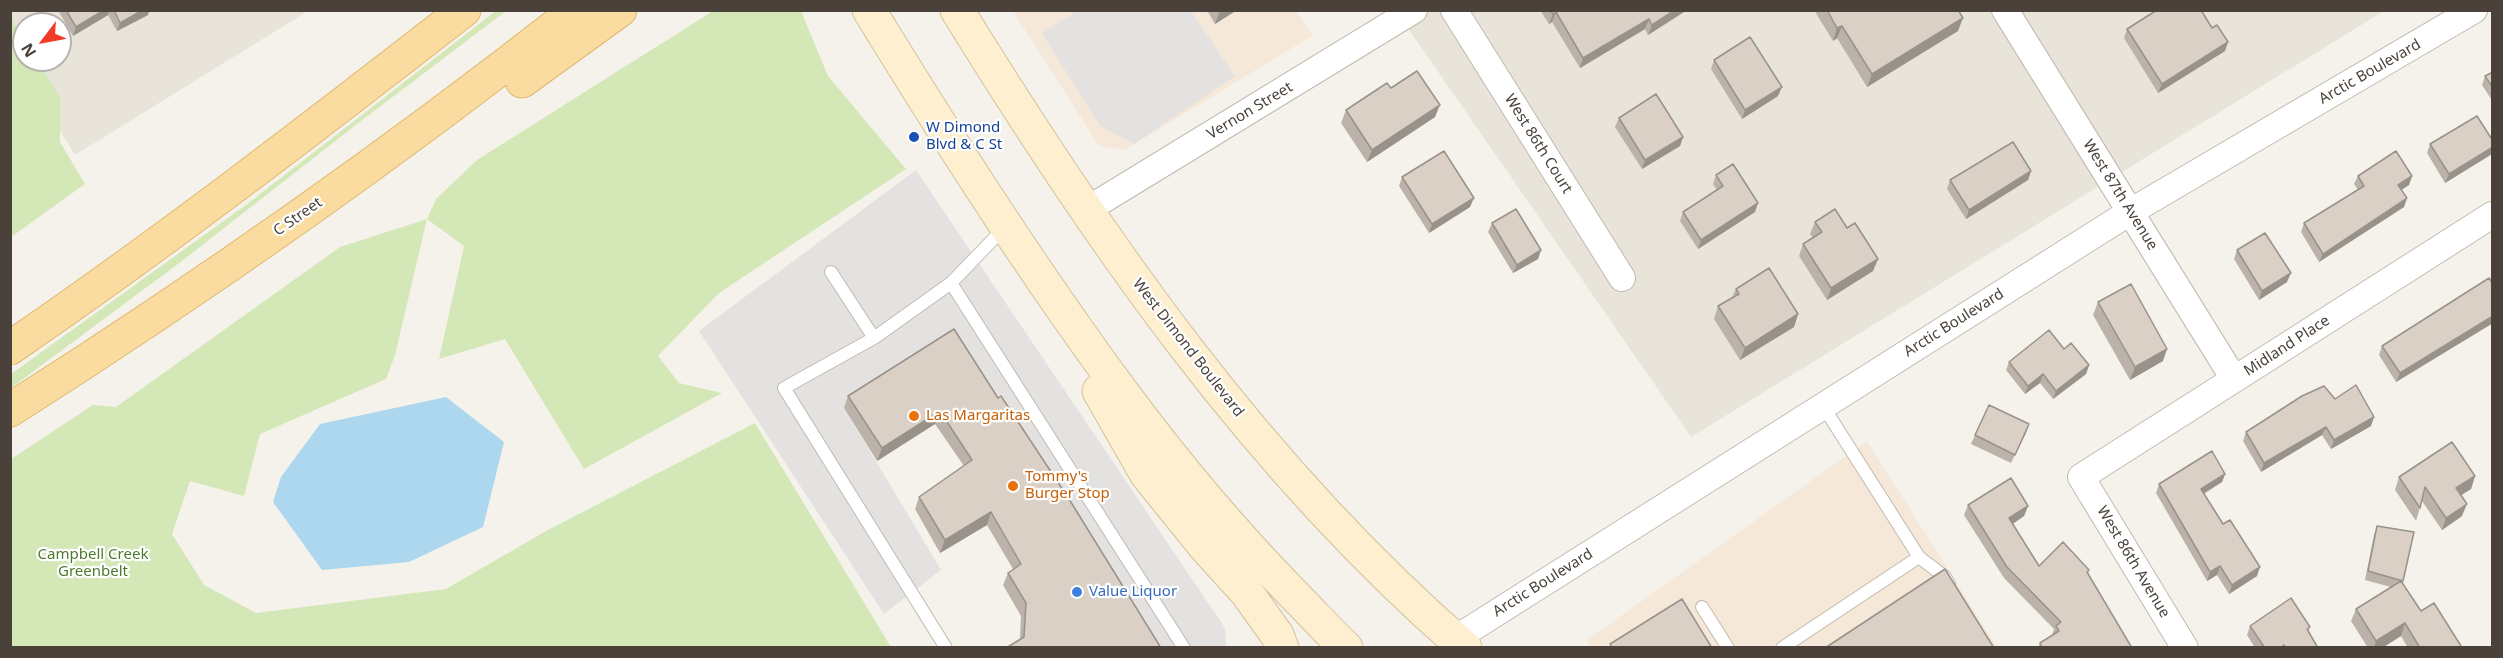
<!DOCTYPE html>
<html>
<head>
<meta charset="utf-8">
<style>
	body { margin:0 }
	#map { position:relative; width:2503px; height:658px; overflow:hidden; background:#f5f2ec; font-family:"Noto Sans",sans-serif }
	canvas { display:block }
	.frame { position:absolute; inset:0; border:12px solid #4a423a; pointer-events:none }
	.north { position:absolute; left:12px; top:12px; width:60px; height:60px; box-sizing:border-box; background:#fff; border:2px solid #b7b3b0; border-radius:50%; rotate:238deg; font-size:16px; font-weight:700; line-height:24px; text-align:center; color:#4a423a }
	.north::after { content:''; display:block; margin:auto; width:21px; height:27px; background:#f13b27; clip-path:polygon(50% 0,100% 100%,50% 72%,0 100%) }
</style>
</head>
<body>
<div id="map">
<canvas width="2503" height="658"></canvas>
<div class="frame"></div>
<div class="north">N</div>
</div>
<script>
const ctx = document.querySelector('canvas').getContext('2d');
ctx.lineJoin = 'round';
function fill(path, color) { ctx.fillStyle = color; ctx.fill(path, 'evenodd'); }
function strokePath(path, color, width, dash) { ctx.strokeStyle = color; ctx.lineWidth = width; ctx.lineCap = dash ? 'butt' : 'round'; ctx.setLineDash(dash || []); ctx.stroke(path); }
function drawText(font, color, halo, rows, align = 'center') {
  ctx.font = font + ' "Noto Sans",sans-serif'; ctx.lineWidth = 4.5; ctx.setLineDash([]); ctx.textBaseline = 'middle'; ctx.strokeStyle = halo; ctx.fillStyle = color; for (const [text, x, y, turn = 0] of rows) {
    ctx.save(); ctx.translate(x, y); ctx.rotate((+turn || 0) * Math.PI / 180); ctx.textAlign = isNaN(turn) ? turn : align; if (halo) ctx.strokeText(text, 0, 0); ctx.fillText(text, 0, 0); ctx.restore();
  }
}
const residential = new Path2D(`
	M11,11H308L75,155L11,52ZM24,24H60V60H24Z
	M1396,11H2384L1691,437Z`);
const commercial = new Path2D(`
	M1013,11H1296L1313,35L1125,150L1099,146Z
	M1867,441L1997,647L1590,648L1587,640Z`);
const green = new Path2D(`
	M497,10L506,11L357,124L182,261L11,388V374L246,205Z
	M713,11H801L828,76L906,169L719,293L658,356L679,383L722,393L584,469L505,339L439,359L464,246L427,219L395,355L386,379L260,434L244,496L190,481L172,534L204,585L256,613L446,589L546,531L755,423L891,647H11V459L93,405L116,407L340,247L427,219L436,199L477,160Z
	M11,18L24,40V60H37L60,97V142L85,184L11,237Z`);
const parking = new Path2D(`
	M1077,11H1191L1235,76L1134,144L1100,126L1042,33Z
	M916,170L1225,628L1226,647H1148L954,331L844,408L941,570L884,614L699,331Z`);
const water = new Path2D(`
	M446,397L504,442L483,527L409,562L322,570L273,502L281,477L320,424Z`);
const service = new Path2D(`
	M831,272L874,338
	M951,283L1184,648
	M1919,557L1945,577L1949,584
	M1702,607L1728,648
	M946,648L784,388L874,338L951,283L1004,228
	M1782,648L1919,557L1823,406`);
const minor = new Path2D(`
	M1454,10L1622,278
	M2005,10L2234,379
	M1085,211L1414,10
	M1455,639L2130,212L2474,10
	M2185,648L2081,477L2492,215`);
const secondary = new Path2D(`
	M869,10C949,141 1031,269 1122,392C1176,465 1234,534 1298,599C1314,615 1329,632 1346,648
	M957,10C1100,242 1257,468 1465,648
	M1099,391L1147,475L1206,548L1247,593L1277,635L1282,648`);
const primary = new Path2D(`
	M522,81L620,10
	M10,348C166,241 315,126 464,10
	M10,410C205,286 394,153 576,10`);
const wall = new Path2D(`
	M58,10H149L148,15L117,31L108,15L73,36Z
	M1207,10H1237L1215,24Z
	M1540,10H1687L1648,35L1645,29L1580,68L1552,22L1549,24Z
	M1814,10H1958V31L1867,87L1837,38L1833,41Z
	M2127,29L2225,51L2158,93L2124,38Z
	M1714,60L1778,96L1742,119L1711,69Z
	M2493,72V102L2482,85L2485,76Z
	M1391,88L1435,117L1367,162L1341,123L1346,110Z
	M1619,118L1683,137L1680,146L1642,169L1615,127Z
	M2493,141L2492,154L2445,183L2427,153L2430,144Z
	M2031,171L2028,180L1966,219L1947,189L1950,180Z
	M1716,175L1755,212L1698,249L1680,221L1683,212L1717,190L1713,184Z
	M2358,176H2412L2409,185L2401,190L2407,198L2404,207L2319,262L2301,232L2304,223L2358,190L2354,184Z
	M1402,177L1470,207L1429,233L1399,186Z
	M1815,222L1847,228L1878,259L1873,271L1827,300L1799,256L1803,244L1813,238L1810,234Z
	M1492,223L1541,250L1538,259L1513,273L1488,232Z
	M2237,250L2287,282L2259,300L2234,259Z
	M2493,284V323L2396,382L2379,355L2382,346Z
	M1736,289L1798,314L1794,327L1740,360L1714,319L1718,306L1732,297Z
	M2098,302L2163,361L2130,380L2093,315Z
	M2064,349L2089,365L2086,374L2053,399L2040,383L2025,394L2006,370L2009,362Z
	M848,396L998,398L1161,648L1020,639L1021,616L1003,585L1008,573L1013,569L987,525L940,553L915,509L919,497L964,466L935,424L877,461L844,408Z
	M2335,399L2371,426L2331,449L2322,435L2261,472L2243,441L2246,432Z
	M2026,433L2011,463L1971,444L1975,435Z
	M2225,474L2222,482L2204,494L2257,576L2229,594L2217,575L2207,581L2156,493L2159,484Z
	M2475,476L2471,489L2461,495L2462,516L2442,530L2422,501L2416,521L2395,490L2399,477Z
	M1968,505L2028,506L2024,516L2013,524L2039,566L2089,570L2088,574L2132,648H2038L2040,643L2052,635L2054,629L2004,578L1964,515Z
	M2377,526L2414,532L2402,582L2421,611L2461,646L2460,648H2408L2401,636L2382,648H2368L2351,621L2356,609L2391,587L2365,580L2374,535Z
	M2250,626L2310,627L2308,632L2318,648H2255L2247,635Z`);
const shadedWall = new Path2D(`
	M104,10H109L108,15L73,36L76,27Z
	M143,10H149L148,15L117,31L120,23Z
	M1221,10H1237L1215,24L1220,11Z
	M1675,10H1687L1648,35L1652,25Z
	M1556,12L1552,22L1549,24L1553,14Z
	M1963,18L1958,31L1867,87L1872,74Z
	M1649,19L1645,29L1580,68L1583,58Z
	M1842,26L1837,38L1833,41L1837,28Z
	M2228,42L2225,51L2158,93L2162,84Z
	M1782,87L1778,96L1742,119L1745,110Z
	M1440,105L1435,117L1367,162L1372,150Z
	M1683,137L1680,146L1642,169L1645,160Z
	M2493,147L2492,154L2445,183L2449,174Z
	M2031,171L2028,180L1966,219L1969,210Z
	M2412,176L2409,185L2395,194L2398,185Z
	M1474,198L1470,207L1429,233L1432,224Z
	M2407,198L2404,207L2319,262L2323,254Z
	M1758,203L1755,212L1698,249L1701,240Z
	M1541,250L1538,259L1513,273L1517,265Z
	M1878,259L1873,271L1827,300L1831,288Z
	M2291,273L2287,282L2259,300L2262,291Z
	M1798,314L1794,327L1740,360L1745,348Z
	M2493,316V323L2396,382L2400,373Z
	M2167,349L2163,361L2130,380L2135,367Z
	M2089,365L2086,374L2053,399L2056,391Z
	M2043,374L2040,383L2025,394L2028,386Z
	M940,411L935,424L877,461L882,448Z
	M2374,417L2371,426L2331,449L2334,440Z
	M2029,424L2026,433L2011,463L2015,455Z
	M2326,427L2322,435L2261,472L2264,463Z
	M2225,474L2222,482L2197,497L2201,489Z
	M2475,476L2471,489L2452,501L2456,488Z
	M2467,504L2462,516L2442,530L2446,518Z
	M2028,506L2024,516L2006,528L2009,518Z
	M991,512L987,525L940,553L945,540Z
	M2220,566L2217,575L2207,581L2210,572Z
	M2260,567L2257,576L2229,594L2232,585Z
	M2405,623L2401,636L2382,648H2374L2376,641Z`);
const building = new Path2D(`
	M66,10H104L76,27Z
	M114,10H143L120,23Z
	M1550,10H1675L1652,25L1649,19L1583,58L1556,12L1553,14Z
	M1827,10H1958L1963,18L1872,74L1842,26L1837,28Z
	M2157,10H2201L2212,28L2217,25L2228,42L2162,84L2127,29Z
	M1750,37L1782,87L1745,110L1714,60Z
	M1417,71L1440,105L1372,150L1346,110L1387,83L1391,88Z
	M2493,72V88L2485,76Z
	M1656,94L1683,137L1645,160L1619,118Z
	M2477,116L2493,141V147L2449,174L2430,144Z
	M2013,142L2031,171L1969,210L1950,180Z
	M1444,151L1474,198L1432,224L1402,177Z
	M2396,151L2412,176L2398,185L2407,198L2323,254L2304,223L2364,186L2358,176Z
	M1733,164L1758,203L1701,240L1683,212L1723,186L1716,175Z
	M1516,209L1541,250L1517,265L1492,223Z
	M1835,209L1847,228L1855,223L1878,259L1831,288L1803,244L1822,232L1815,222Z
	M2265,233L2291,273L2262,291L2237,250Z
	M1769,268L1798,314L1745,348L1718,306L1739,294L1736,289Z
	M2489,278L2493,284V316L2400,373L2382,346Z
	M2131,284L2167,349L2135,367L2098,302Z
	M954,329L998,398L1001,396L1069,499L1161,648H1006L1024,637L1026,603L1008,573L1021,564L991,512L945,540L919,497L972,460L940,411L882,448L848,396Z
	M2049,330L2064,349L2071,343L2089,365L2056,391L2043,374L2028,386L2009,362Z
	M2356,385L2374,417L2334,440L2326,427L2264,463L2246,432L2302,396L2324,386L2335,399Z
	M1989,405L2029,424L2015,455L1975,435Z
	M2452,442L2475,476L2456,488L2467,504L2446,518L2425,487L2420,508L2399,477Z
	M2212,451L2225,474L2201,489L2223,524L2230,520L2260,567L2232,585L2220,566L2210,572L2159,484Z
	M2011,478L2028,506L2009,518L2039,566L2063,542L2089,570L2087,572L2132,648H2042L2040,643L2059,631L2056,626L2061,622L2007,567L1968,505Z
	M2377,526L2414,532L2403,581L2368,571Z
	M1945,569L1994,648H1825Z
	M2401,581L2421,611L2434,603L2461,646L2459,648H2420L2405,623L2376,641L2356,609Z
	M2291,598L2310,627L2307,629L2318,648H2285L2284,645L2280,648H2265L2250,626Z
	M1682,599L1712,648H1612L1610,644Z`);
const markers = [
	[914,137,6,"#1a4fb4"],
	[914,416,6,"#e8710a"],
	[1013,486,6,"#e8710a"],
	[1077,592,6,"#3f7fe0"]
];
const streetNames = [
	["Arctic Boulevard",2370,72,-30],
	["Vernon Street",1250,111,-31],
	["West 86th Court",1538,144,58],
	["West 87th Avenue",2120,195,58],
	["C Street",298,217,-35],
	["Arctic Boulevard",1954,323,-32],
	["Midland Place",2287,346,-33],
	["West Dimond Boulevard",1188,348,52],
	["West 86th Avenue",2133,562,59],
	["Arctic Boulevard",1543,583,-32]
];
const transitNames = [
	["W Dimond",926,128],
	["Blvd & C St",926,145]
];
const foodNames = [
	["Las Margaritas",926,416],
	["Tommy's",1025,477],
	["Burger Stop",1025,494]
];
const parkNames = [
	["Campbell Creek",93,555],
	["Greenbelt",93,572]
];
const shopNames = [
	["Value Liquor",1089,592]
];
fill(residential, '#e9e4da');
fill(commercial, '#f5e8d9');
fill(green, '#d4e7b7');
fill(parking, '#e4e2e0');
fill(water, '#acd7ee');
strokePath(service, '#c1b9af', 14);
strokePath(minor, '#c1b9af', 28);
strokePath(secondary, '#d3c29d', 35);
strokePath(primary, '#e0b86f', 35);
strokePath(service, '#fff', 12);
strokePath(minor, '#fff', 26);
strokePath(secondary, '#fdefcf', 33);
strokePath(primary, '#fadca0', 33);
fill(wall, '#bbb3a9');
fill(shadedWall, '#99928a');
fill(building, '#dad0c5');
strokePath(building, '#99928a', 1.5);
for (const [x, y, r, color] of markers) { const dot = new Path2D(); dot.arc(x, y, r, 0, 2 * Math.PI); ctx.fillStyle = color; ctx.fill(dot); strokePath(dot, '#fff', 2); }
drawText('15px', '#4a423a', '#fff', streetNames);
drawText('15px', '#164399', '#fff', transitNames, 'left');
drawText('15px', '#c56008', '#fff', foodNames, 'left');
drawText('15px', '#4f7a2e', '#fff', parkNames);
drawText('15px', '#366cbe', '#fff', shopNames, 'left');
</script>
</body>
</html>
